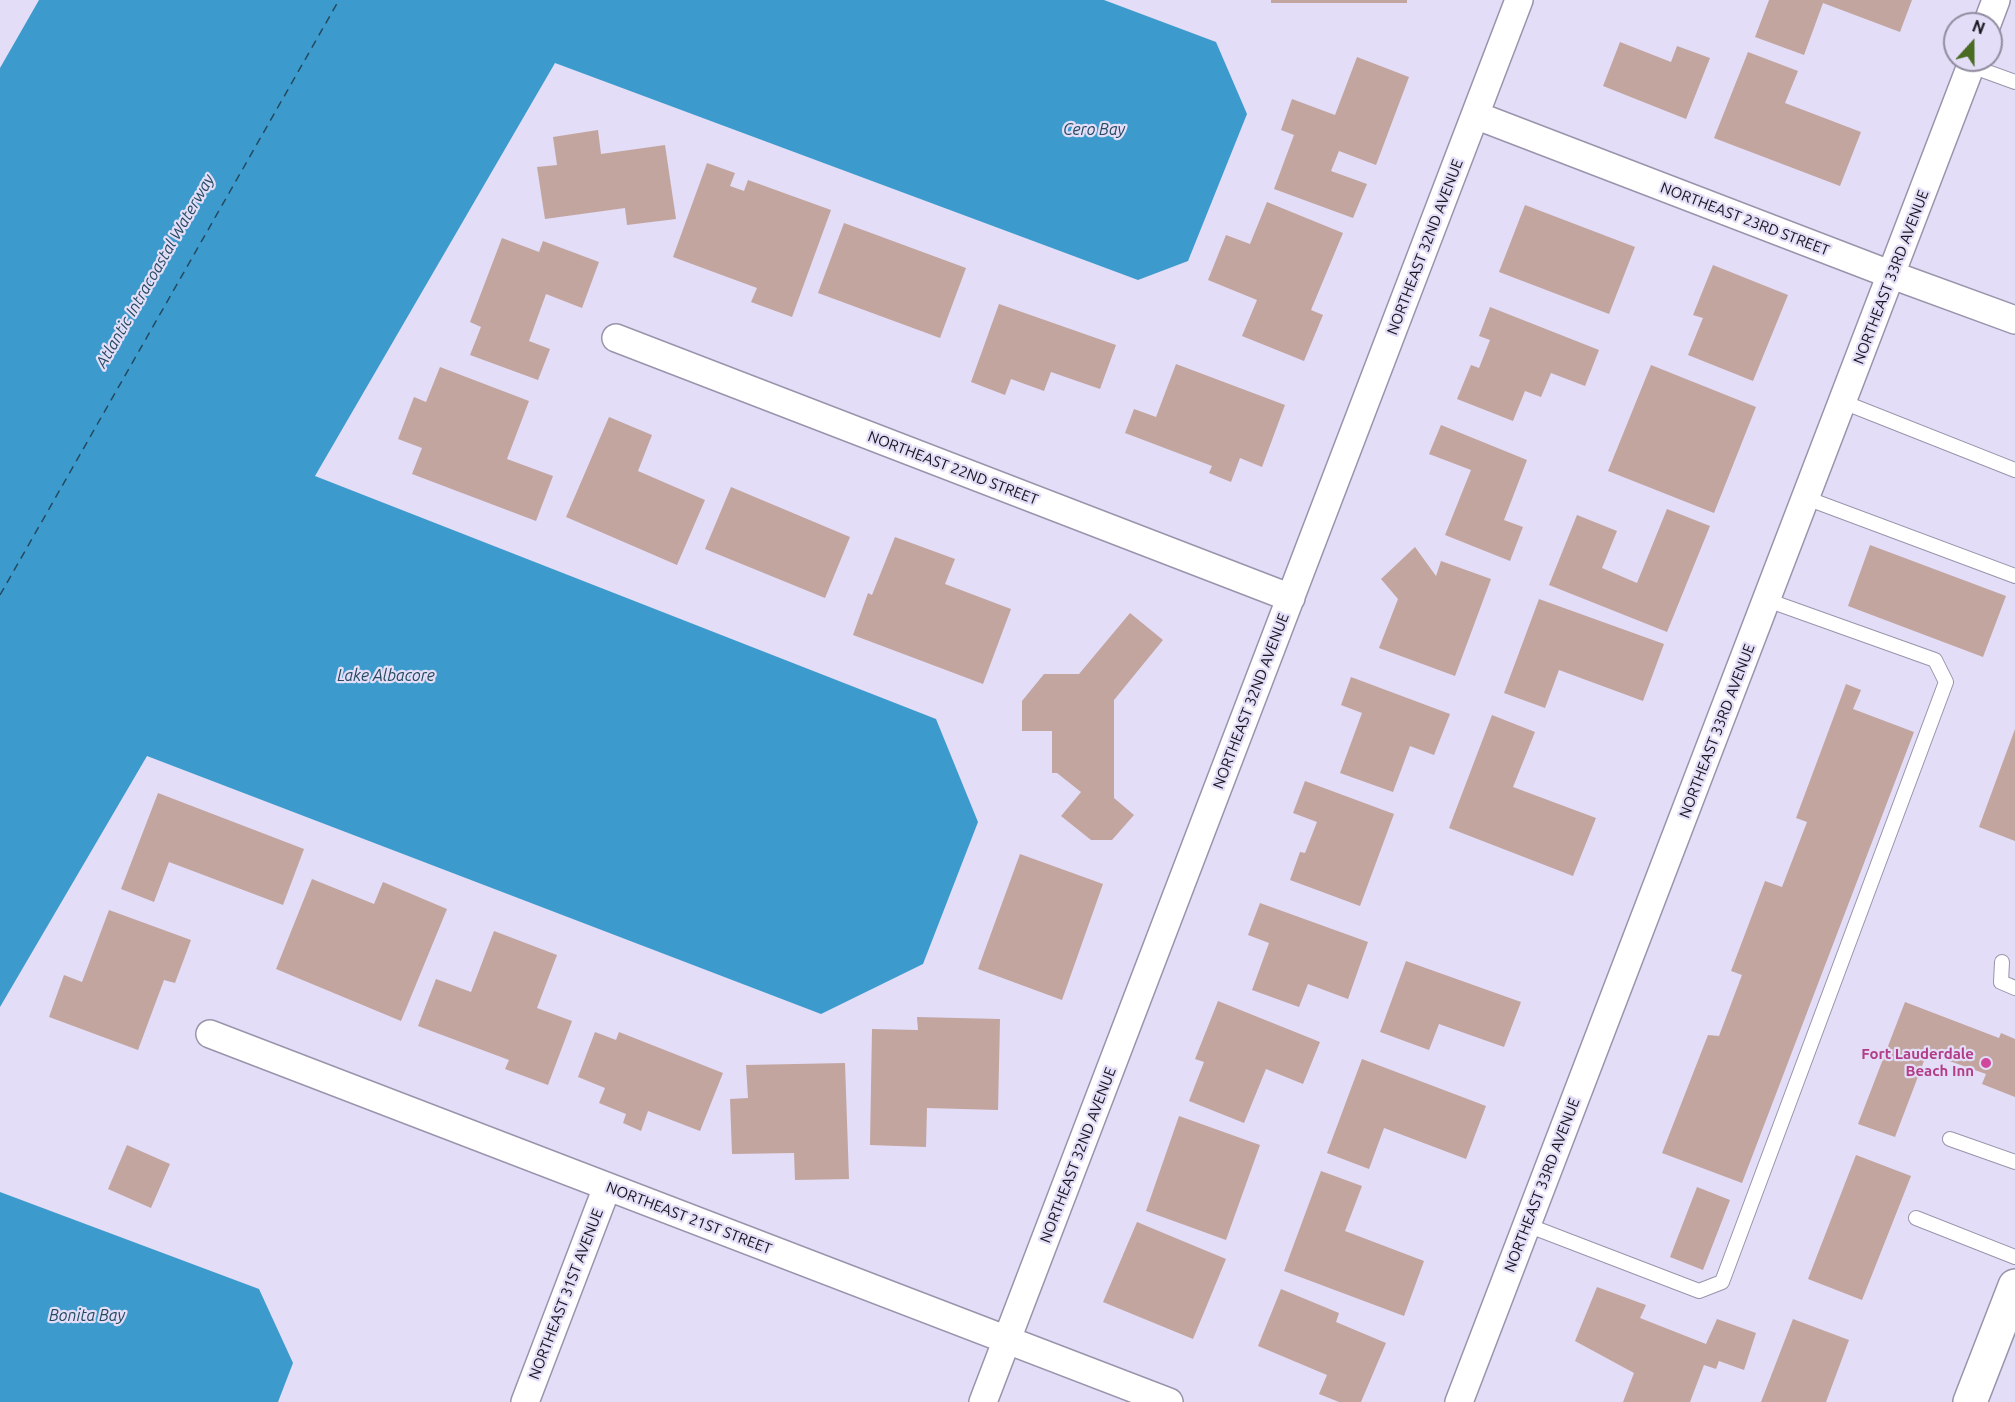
<!DOCTYPE html>
<html>
<head>
<meta charset="utf-8">
<style>
	body { margin:0 }
	#map { position:relative; width:2015px; height:1402px; overflow:hidden; background:#e3ddf7; font-family:Ubuntu,sans-serif }
	canvas { display:block }
	.north { position:absolute; left:1943px; top:12px; width:60px; height:60px; box-sizing:border-box; background:#e3ddf7; border:2px solid #918c9f; border-radius:50%; rotate:21deg; font-size:16px; font-weight:700; line-height:24px; text-align:center; color:#15131b }
	.north::after { content:''; display:block; margin:auto; width:21px; height:27px; background:#496b22; clip-path:polygon(50% 0,100% 100%,50% 72%,0 100%) }
</style>
</head>
<body>
<div id="map">
<canvas width="2015" height="1402"></canvas>
<div class="north">N</div>
</div>
<script>
const ctx = document.querySelector('canvas').getContext('2d');
ctx.lineJoin = 'round';
function fill(path, color) { ctx.fillStyle = color; ctx.fill(path, 'evenodd'); }
function strokePath(path, color, width, dash) { ctx.strokeStyle = color; ctx.lineWidth = width; ctx.lineCap = dash ? 'butt' : 'round'; ctx.setLineDash(dash || []); ctx.stroke(path); }
function drawText(font, color, halo, rows, align = 'center') {
  ctx.font = font + ' Ubuntu,sans-serif'; ctx.lineWidth = 4.5; ctx.setLineDash([]); ctx.textBaseline = 'middle'; ctx.strokeStyle = halo; ctx.fillStyle = color; for (const [text, x, y, turn = 0] of rows) {
    ctx.save(); ctx.translate(x, y); ctx.rotate((+turn || 0) * Math.PI / 180); ctx.textAlign = isNaN(turn) ? turn : align; if (halo) ctx.strokeText(text, 0, 0); ctx.fillText(text, 0, 0); ctx.restore();
  }
}
const water = new Path2D(`
	M39,0H1104L1216,42L1247,114L1188,261L1138,280L555,63L315,476L936,719L978,822L923,964L821,1014L147,756L0,1007V68Z
	M0,1192L259,1289L293,1363L278,1402H0Z`);
const ferry = new Path2D(`
	M0,595L339,0`);
const building = new Path2D(`
	M1271,0H1407V3H1271Z
	M1769,0H1912L1900,32L1823,3L1804,55L1755,37Z
	M1620,42L1671,62L1677,46L1710,58L1686,119L1603,86Z
	M1748,52L1798,71L1785,103L1861,132L1840,186L1714,138Z
	M1357,57L1409,77L1376,165L1339,151L1331,171L1367,184L1353,218L1274,189L1294,135L1281,130L1292,99L1335,115Z
	M598,130L601,154L665,145L676,219L627,225L625,208L545,219L537,167L557,165L553,137Z
	M707,163L735,173L730,186L744,191L748,180L831,210L792,317L751,302L757,288L673,257Z
	M1267,202L1343,233L1311,310L1323,315L1304,361L1242,336L1257,300L1208,280L1226,235L1250,244Z
	M1525,205L1635,247L1609,314L1499,272Z
	M844,223L966,268L940,338L818,293Z
	M502,238L539,252L543,241L599,262L582,308L546,294L529,341L550,349L538,380L470,355L481,327L470,322Z
	M1713,265L1788,295L1753,381L1688,355L1703,318L1693,315Z
	M999,304L1116,345L1100,389L1051,372L1044,391L1011,379L1005,395L971,382Z
	M1490,307L1599,350L1585,386L1551,373L1541,397L1525,391L1513,421L1457,399L1471,365L1479,368L1490,340L1479,336Z
	M1176,364L1285,405L1262,467L1240,458L1231,482L1209,473L1212,466L1125,433L1134,409L1156,417Z
	M1651,365L1756,407L1714,513L1608,471Z
	M440,367L529,401L507,459L553,476L536,521L412,474L422,448L398,439L414,397L426,402Z
	M609,417L652,435L638,471L705,500L677,565L566,517Z
	M1441,425L1527,460L1504,520L1523,527L1510,561L1445,535L1471,470L1429,454Z
	M731,487L850,537L825,598L705,549Z
	M1667,509L1710,526L1667,632L1549,585L1577,515L1617,531L1602,568L1637,583Z
	M895,537L955,559L945,584L1011,609L983,684L853,635L868,593L872,595Z
	M1870,545L2006,596L1983,657L1848,606Z
	M1415,547L1436,576L1441,561L1491,579L1455,676L1379,648L1398,599L1381,579Z
	M1539,599L1664,644L1643,701L1559,670L1545,708L1504,693Z
	M1130,613L1163,640L1114,700V798L1134,815L1112,840H1091L1061,816L1081,792L1057,773H1052V731H1022V701L1044,674H1079Z
	M1351,677L1450,714L1434,755L1410,746L1393,792L1340,773L1362,713L1341,705Z
	M1846,684L1861,690L1853,709L1914,732L1742,1183L1662,1153L1708,1035L1719,1036L1742,975L1731,971L1765,881L1782,887L1807,822L1796,818Z
	M1492,715L1535,732L1513,787L1596,818L1573,876L1449,828Z
	M2015,729V841L1979,827Z
	M1305,781L1394,814L1360,906L1290,880L1300,852L1305,853L1317,822L1293,813Z
	M158,793L304,849L283,905L169,862L154,902L121,889Z
	M1020,854L1103,884L1062,1000L978,969Z
	M312,879L374,904L383,882L447,909L401,1021L276,969Z
	M1260,903L1368,942L1348,999L1308,984L1299,1007L1252,990L1269,943L1248,935Z
	M109,910L191,940L175,983L164,980L138,1050L49,1017L64,975L82,982Z
	M494,931L557,955L537,1008L572,1021L548,1085L505,1069L509,1060L418,1026L436,979L471,992Z
	M1406,961L1521,1002L1504,1047L1439,1024L1429,1050L1380,1032Z
	M1218,1001L1320,1042L1303,1084L1266,1069L1244,1123L1189,1101L1204,1062L1195,1059Z
	M1905,1002L1999,1038L2001,1033L2015,1039V1097L1982,1084L1986,1074L1927,1053L1895,1137L1858,1124Z
	M917,1017L1000,1019L998,1110L927,1108L926,1147L870,1145L872,1029L918,1030Z
	M595,1032L616,1040L619,1032L723,1073L700,1131L648,1111L641,1131L623,1123L626,1114L599,1103L605,1088L578,1077Z
	M1362,1059L1486,1106L1466,1159L1384,1128L1369,1169L1327,1153Z
	M845,1063L849,1179L795,1180L794,1153L732,1154L730,1099L748,1098L746,1065Z
	M1179,1116L1260,1145L1226,1240L1146,1211Z
	M127,1145L170,1164L151,1208L108,1189Z
	M1856,1155L1911,1176L1862,1300L1808,1279Z
	M1321,1171L1362,1186L1345,1231L1424,1261L1404,1316L1284,1271Z
	M1697,1187L1730,1200L1703,1270L1670,1257Z
	M1137,1222L1226,1259L1193,1339L1103,1302Z
	M1597,1287L1646,1305L1640,1318L1706,1344L1717,1319L1756,1333L1744,1370L1719,1361L1716,1369L1704,1365L1690,1402H1623L1634,1373L1575,1341Z
	M1281,1289L1339,1313L1336,1322L1386,1343L1361,1402H1339L1319,1394L1327,1375L1258,1346Z
	M1793,1319L1849,1340L1826,1402H1761Z`);
const lane = new Path2D(`
	M1971,66L2015,82
	M1843,402L2015,470
	M1806,498L2015,576
	M2002,962L2001,982L2015,988
	M1950,1139L2015,1162
	M1916,1218L2015,1257
	M1527,1225L1699,1291L1722,1282L1946,682L1935,660L1767,600`);
const street = new Path2D(`
	M1987,24L1996,0
	M1475,115L1892,275L2015,320
	M616,338L1291,598
	M210,1034L1169,1402
	M525,1402L607,1187
	M983,1402L1519,0
	M1459,1402L1973,60`);
const primary = new Path2D(`
	M1970,1402L2015,1286`);
const markers = [
	[1986,1063,6,"#d1479c"]
];
const streetNames = [
	["NORTHEAST 23RD STREET",1745,219,21],
	["NORTHEAST 32ND AVENUE",1425,247,-69],
	["NORTHEAST 33RD AVENUE",1891,277,-69],
	["NORTHEAST 22ND STREET",953,468,21],
	["NORTHEAST 32ND AVENUE",1251,701,-69],
	["NORTHEAST 33RD AVENUE",1717,731,-69],
	["NORTHEAST 32ND AVENUE",1078,1155,-69],
	["NORTHEAST 33RD AVENUE",1542,1185,-69],
	["NORTHEAST 21ST STREET",689,1218,21],
	["NORTHEAST 31ST AVENUE",566,1294,-69]
];
const hotelNames = [
	["Fort Lauderdale",1974,1054],
	["Beach Inn",1974,1071]
];
const waterNames = [
	["Cero Bay",1094,130],
	["Atlantic Intracoastal Waterway",155,271,-60],
	["Lake Albacore",386,676],
	["Bonita Bay",87,1316]
];
fill(water, '#3c9bcc');
strokePath(ferry, '#234a60', 1.5, [8, 6]);
fill(building, '#c2a59f');
strokePath(lane, '#9994ab', 16);
strokePath(street, '#9994ab', 30);
strokePath(primary, '#9994ab', 36);
strokePath(lane, '#fff', 14);
strokePath(street, '#fff', 27);
strokePath(primary, '#fff', 33);
for (const [x, y, r, color] of markers) { const dot = new Path2D(); dot.arc(x, y, r, 0, 2 * Math.PI); ctx.fillStyle = color; ctx.fill(dot); strokePath(dot, '#e3ddf7', 2); }
drawText('15px', '#15131b', '#e3ddf7', streetNames);
drawText('bold 15px', '#b23c85', '#e3ddf7', hotelNames, 'right');
drawText('italic 16px', '#234a60', '#e3ddf7', waterNames);
</script>
</body>
</html>
